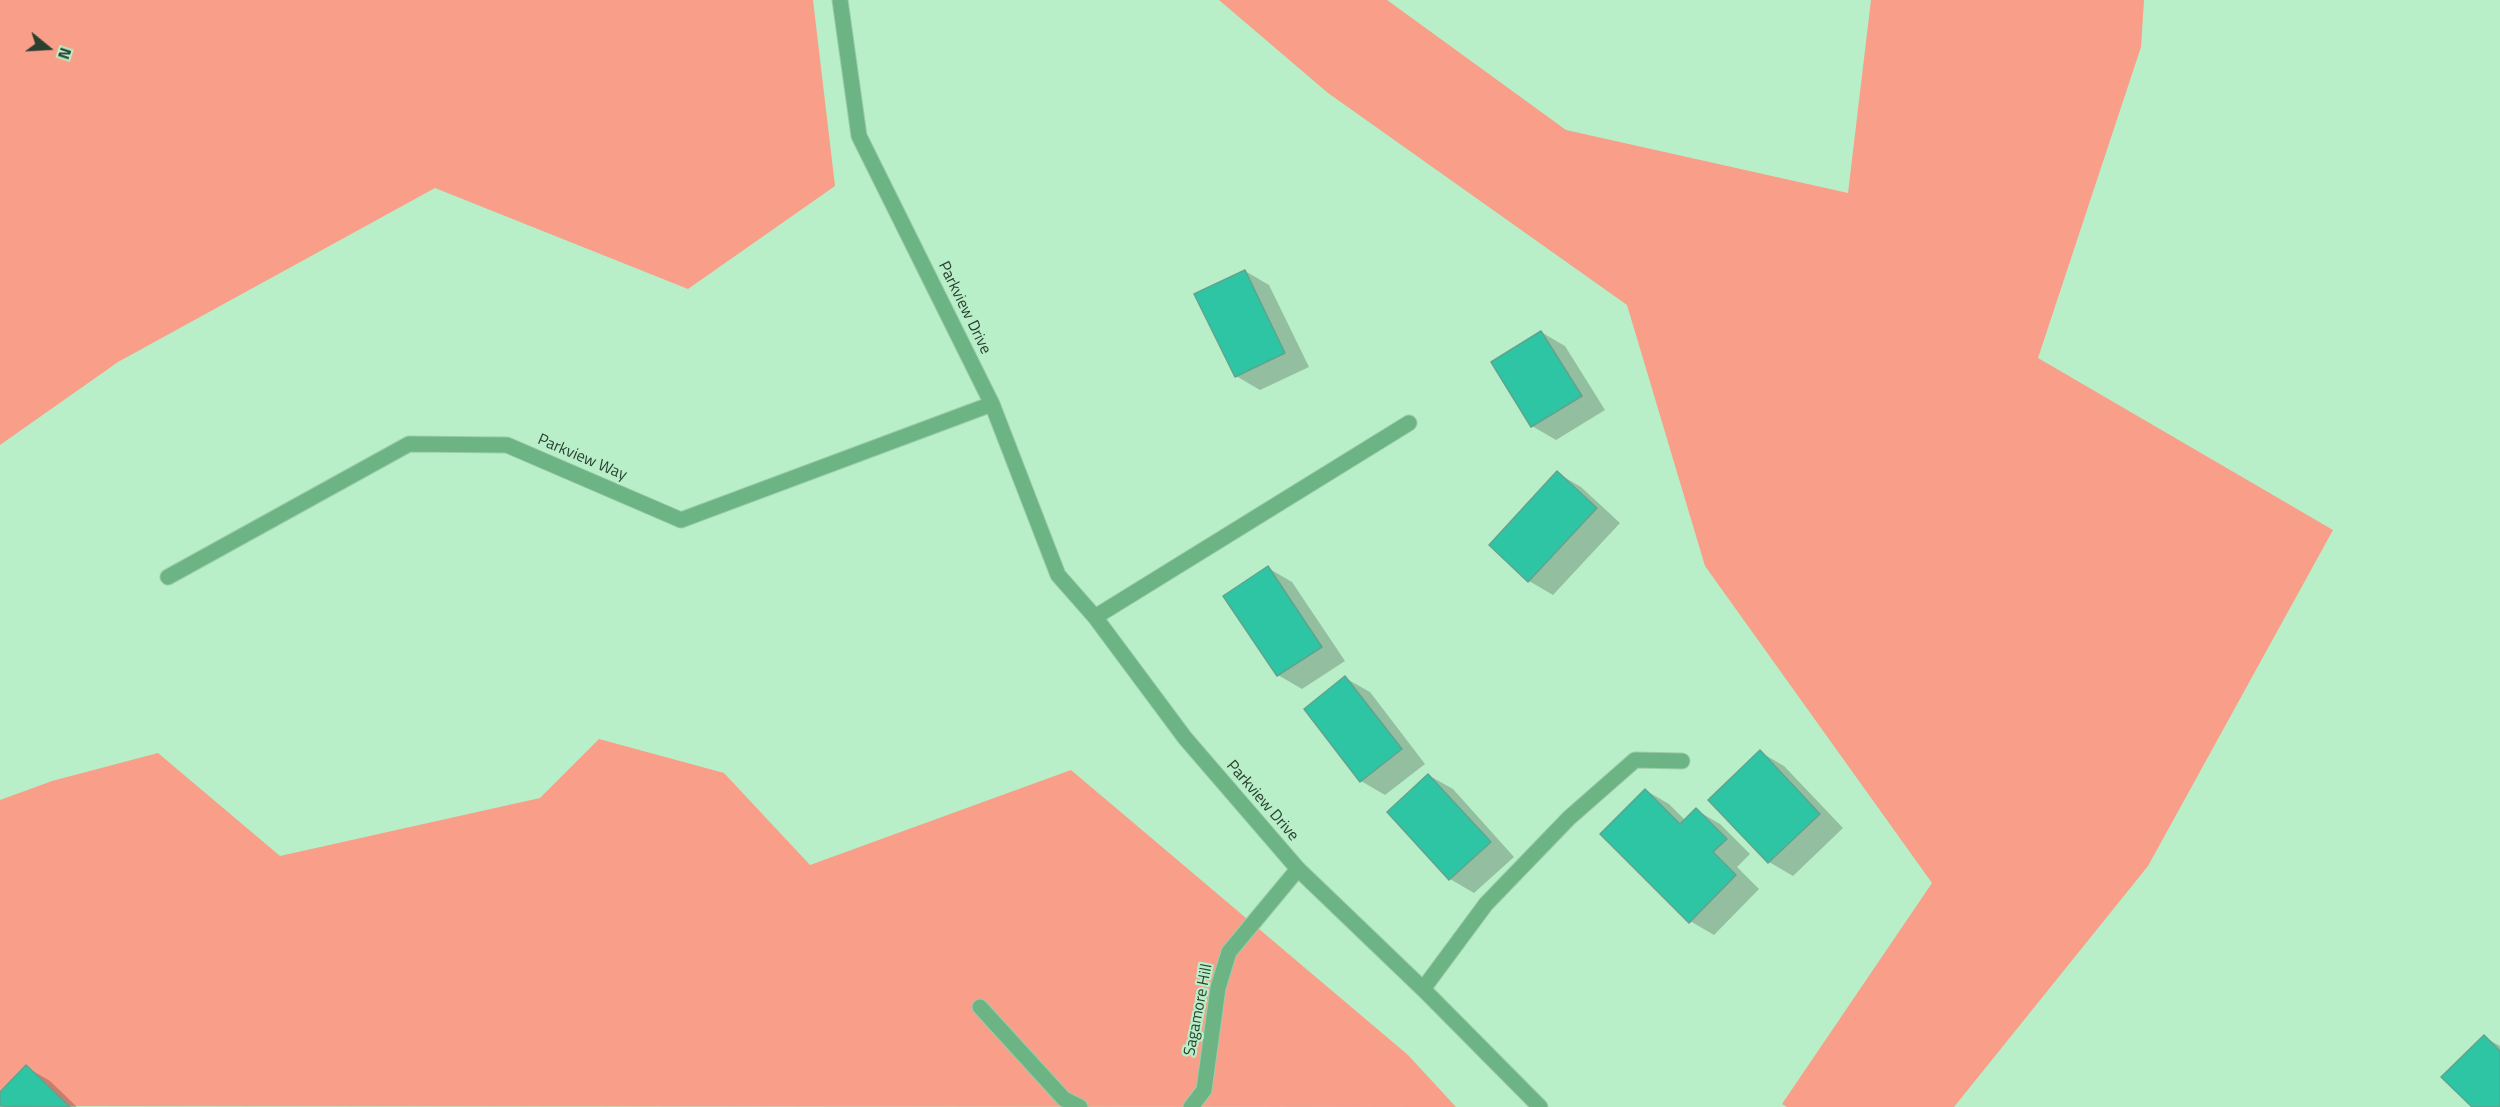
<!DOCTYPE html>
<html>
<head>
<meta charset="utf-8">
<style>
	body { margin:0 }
	#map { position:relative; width:2500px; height:1107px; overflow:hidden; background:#b8efc8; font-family:"Titillium Web",sans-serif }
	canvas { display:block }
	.north { position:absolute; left:18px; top:18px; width:60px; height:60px; -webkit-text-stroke:4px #b8efc8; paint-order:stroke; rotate:108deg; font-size:16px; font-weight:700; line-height:24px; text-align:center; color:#293f30 }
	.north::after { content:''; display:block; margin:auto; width:21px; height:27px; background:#293f30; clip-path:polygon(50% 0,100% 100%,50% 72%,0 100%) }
</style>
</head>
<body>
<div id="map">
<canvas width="2500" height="1107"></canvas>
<div class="north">N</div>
</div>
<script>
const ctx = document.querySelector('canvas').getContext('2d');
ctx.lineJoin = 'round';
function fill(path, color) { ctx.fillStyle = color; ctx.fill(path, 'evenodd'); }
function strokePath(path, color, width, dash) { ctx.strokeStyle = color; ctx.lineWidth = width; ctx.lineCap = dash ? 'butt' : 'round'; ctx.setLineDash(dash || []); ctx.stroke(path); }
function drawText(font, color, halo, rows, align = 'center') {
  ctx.font = font + ' "Titillium Web",sans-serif'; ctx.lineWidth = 4.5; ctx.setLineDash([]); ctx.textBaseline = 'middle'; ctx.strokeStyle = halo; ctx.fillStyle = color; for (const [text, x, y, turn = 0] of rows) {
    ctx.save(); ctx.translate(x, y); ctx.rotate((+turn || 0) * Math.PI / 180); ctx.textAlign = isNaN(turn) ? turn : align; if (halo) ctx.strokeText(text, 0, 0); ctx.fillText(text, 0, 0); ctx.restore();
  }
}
const green = new Path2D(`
	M0,0H813L835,186L688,289L435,188L118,362L0,445Z
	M1219,0H1387L1566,130L1848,193L1871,0H2144L2141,47L2038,358L2333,530L2148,866L1954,1107H1787L1782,1104L1932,883L1705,566L1627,305L1328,93Z
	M599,739L724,773L810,865L1071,770L1408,1055L1456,1107L0,1106V800L52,781L158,753L280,856L540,798Z`);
const shadow = new Path2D(`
	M1245,271L1269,285L1309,367L1260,390L1236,376Z
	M1541,332L1565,346L1605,410L1556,440L1532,426L1493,363Z
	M1557,473L1581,487L1620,523L1553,595L1529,581L1491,545Z
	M1268,568L1292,582L1345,661L1302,689L1278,675Z
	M1345,678L1370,692L1425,764L1385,795L1361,781Z
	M1760,752L1784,766L1843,828L1793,876L1769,862Z
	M1428,775L1453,789L1514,857L1474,893L1450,879Z
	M1645,790L1669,804L1686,821L1696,810L1720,824L1750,854L1737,867L1759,889L1714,935L1690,921Z
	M2484,1037L2500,1046V1107H2474Z
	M26,1067L50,1081L77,1107H3L0,1104V1094Z`);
const building = new Path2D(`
	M1245,270L1285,353L1235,377L1194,294Z
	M1541,331L1582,396L1531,427L1491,362Z
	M1557,471L1597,508L1528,582L1489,545Z
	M1268,566L1322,647L1277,676L1223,596Z
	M1345,676L1402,749L1360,782L1304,709Z
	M1760,750L1820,814L1768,863L1708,800Z
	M1428,774L1491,842L1449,880L1387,812Z
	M1645,789L1680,824L1696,808L1727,839L1713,852L1736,875L1689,923L1600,834Z
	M2484,1035L2500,1051V1107H2472L2441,1077Z
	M26,1065L70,1107L0,1106V1092Z`);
const minor = new Path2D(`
	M840,0L859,136L992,404L1058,575L1095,617L1185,738L1298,869L1423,989L1540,1107
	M168,577L409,444L507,445L681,520L992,404
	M1095,617L1409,423
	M1423,989L1486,904L1569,818L1635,760L1682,761
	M980,1007L1064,1099L1080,1107
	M1191,1107L1204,1090L1218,988L1229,952L1298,869`);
const streetNames = [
	["Parkview Drive",964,308,64],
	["Parkview Way",582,458,23],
	["Parkview Drive",1262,801,49],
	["Sagamore Hill",1199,1010,-79]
];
fill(green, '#f89e89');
fill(shadow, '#0003');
fill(building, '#2ec5a4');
strokePath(building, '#5ea490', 1.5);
strokePath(minor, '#9bccaa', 17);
strokePath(minor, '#6db485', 15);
drawText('16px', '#293f30', '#b8efc8', streetNames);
</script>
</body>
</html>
